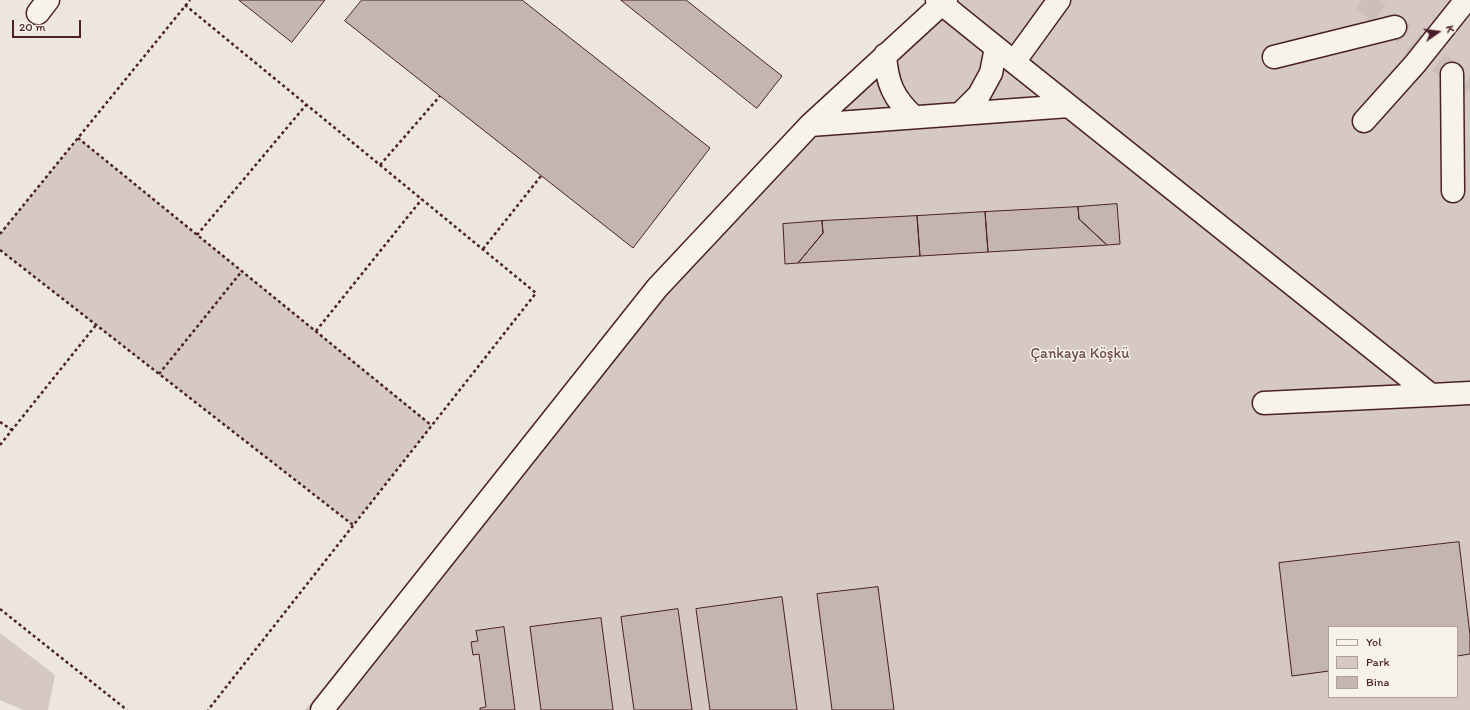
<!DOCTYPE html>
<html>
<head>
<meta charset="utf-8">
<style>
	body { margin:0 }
	#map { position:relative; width:1470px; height:710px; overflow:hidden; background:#ece6dd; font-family:Itim,sans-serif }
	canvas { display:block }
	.legend { position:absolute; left:1328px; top:626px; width:130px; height:72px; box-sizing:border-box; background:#f7f3e8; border:1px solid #b29e9c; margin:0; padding:5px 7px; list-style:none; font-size:12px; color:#4a1f2b }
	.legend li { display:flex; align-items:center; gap:8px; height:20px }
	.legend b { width:20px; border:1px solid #b29e9c }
	.north { position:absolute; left:1418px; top:12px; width:40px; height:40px; -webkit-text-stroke:3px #f7f3e8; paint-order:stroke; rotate:76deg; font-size:11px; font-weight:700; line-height:16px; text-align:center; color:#4a1f2b }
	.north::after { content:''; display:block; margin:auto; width:14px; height:18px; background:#4a1f2b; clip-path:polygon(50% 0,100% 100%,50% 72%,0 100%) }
	.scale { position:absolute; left:12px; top:20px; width:69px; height:18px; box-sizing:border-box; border:2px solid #4a1f2b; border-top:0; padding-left:5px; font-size:12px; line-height:14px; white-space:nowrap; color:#4a1f2b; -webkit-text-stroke:3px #f7f3e8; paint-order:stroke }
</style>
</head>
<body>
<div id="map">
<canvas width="1470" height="710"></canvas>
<ul class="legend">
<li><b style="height:5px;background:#f7f3e8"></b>Yol</li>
<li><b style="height:11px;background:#d5c9c2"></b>Park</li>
<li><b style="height:11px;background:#c4b5b0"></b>Bina</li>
</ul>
<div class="north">K</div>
<div class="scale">20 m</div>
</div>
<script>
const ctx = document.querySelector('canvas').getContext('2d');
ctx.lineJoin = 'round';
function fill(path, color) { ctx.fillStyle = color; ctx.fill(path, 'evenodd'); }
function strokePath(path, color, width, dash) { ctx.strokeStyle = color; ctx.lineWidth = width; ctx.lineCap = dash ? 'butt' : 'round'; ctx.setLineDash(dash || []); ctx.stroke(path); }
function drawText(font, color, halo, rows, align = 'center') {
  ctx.font = font + ' Itim,sans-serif'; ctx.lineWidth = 3; ctx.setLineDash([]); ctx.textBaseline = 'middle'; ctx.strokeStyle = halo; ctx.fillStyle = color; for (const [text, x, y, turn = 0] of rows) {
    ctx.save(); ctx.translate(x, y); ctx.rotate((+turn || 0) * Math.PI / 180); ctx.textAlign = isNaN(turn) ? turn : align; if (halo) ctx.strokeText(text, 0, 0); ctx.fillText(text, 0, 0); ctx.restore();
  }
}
const green = new Path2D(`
	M931,0H1470V710H305L651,284ZM1329,627H1457V697H1329Z
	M78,138L432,425L353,525L0,250V234Z
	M0,633L55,675L48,710H23L0,700Z`);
const building = new Path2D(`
	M239,0H325L292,42Z
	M362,0H522L710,148L633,248L345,21Z
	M621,0H686L782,76L757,108Z
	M1117,204L1120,244L1107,245L1079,219L1078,207Z
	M1078,207L1079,219L1107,245L988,252L985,212Z
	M985,212L988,252L920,256L917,216Z
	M917,216L920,256L798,263L823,233L822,221Z
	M822,221L823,233L798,263L785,264L783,224Z
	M1459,542L1470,635V654L1457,656V627H1329V671L1292,676L1279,563Z
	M878,587L894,710H832L817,594Z
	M782,597L797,710H710L696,609Z
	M678,609L692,710H634L621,617Z
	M601,618L613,710H541L530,627Z
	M504,627L515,710H480V708L486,707L479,654L473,655L471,642L478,641L476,631Z`);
const minorTunnel = new Path2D(`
	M1362,0L1470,88`);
const path = new Path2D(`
	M185,5L536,293L208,710
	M78,138L431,425
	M380,165L440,96
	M0,234L190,0
	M197,235L306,105
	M483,249L541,176
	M0,250L353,525
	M316,331L422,199
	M159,374L242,271
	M0,422L12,430
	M0,445L96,325
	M0,609L127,710`);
const minor = new Path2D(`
	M937,0L1014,62
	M1059,0L1014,62L1431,395L1470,393
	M38,13L48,0
	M885,55C887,83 893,98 914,117
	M1274,57L1395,27
	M1452,74L1453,191
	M961,113L979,95L991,73L996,48
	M1364,121L1415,64L1466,0
	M810,125L1069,106
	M1264,403L1431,395
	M322,710L657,288L810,125L946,0`);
const parkNames = [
	["Çankaya Köşkü",1080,354]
];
fill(green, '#d5c9c2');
fill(building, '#c4b5b0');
strokePath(building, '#4a1f2b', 1);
strokePath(minorTunnel, '#ccbeb9', 22, [22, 11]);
strokePath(minor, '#4a1f2b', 25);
strokePath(path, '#4a1f2b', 2.5, [3, 3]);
strokePath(minor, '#f7f3e8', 22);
drawText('15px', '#6d4a51', '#f7f3e8', parkNames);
</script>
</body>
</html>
